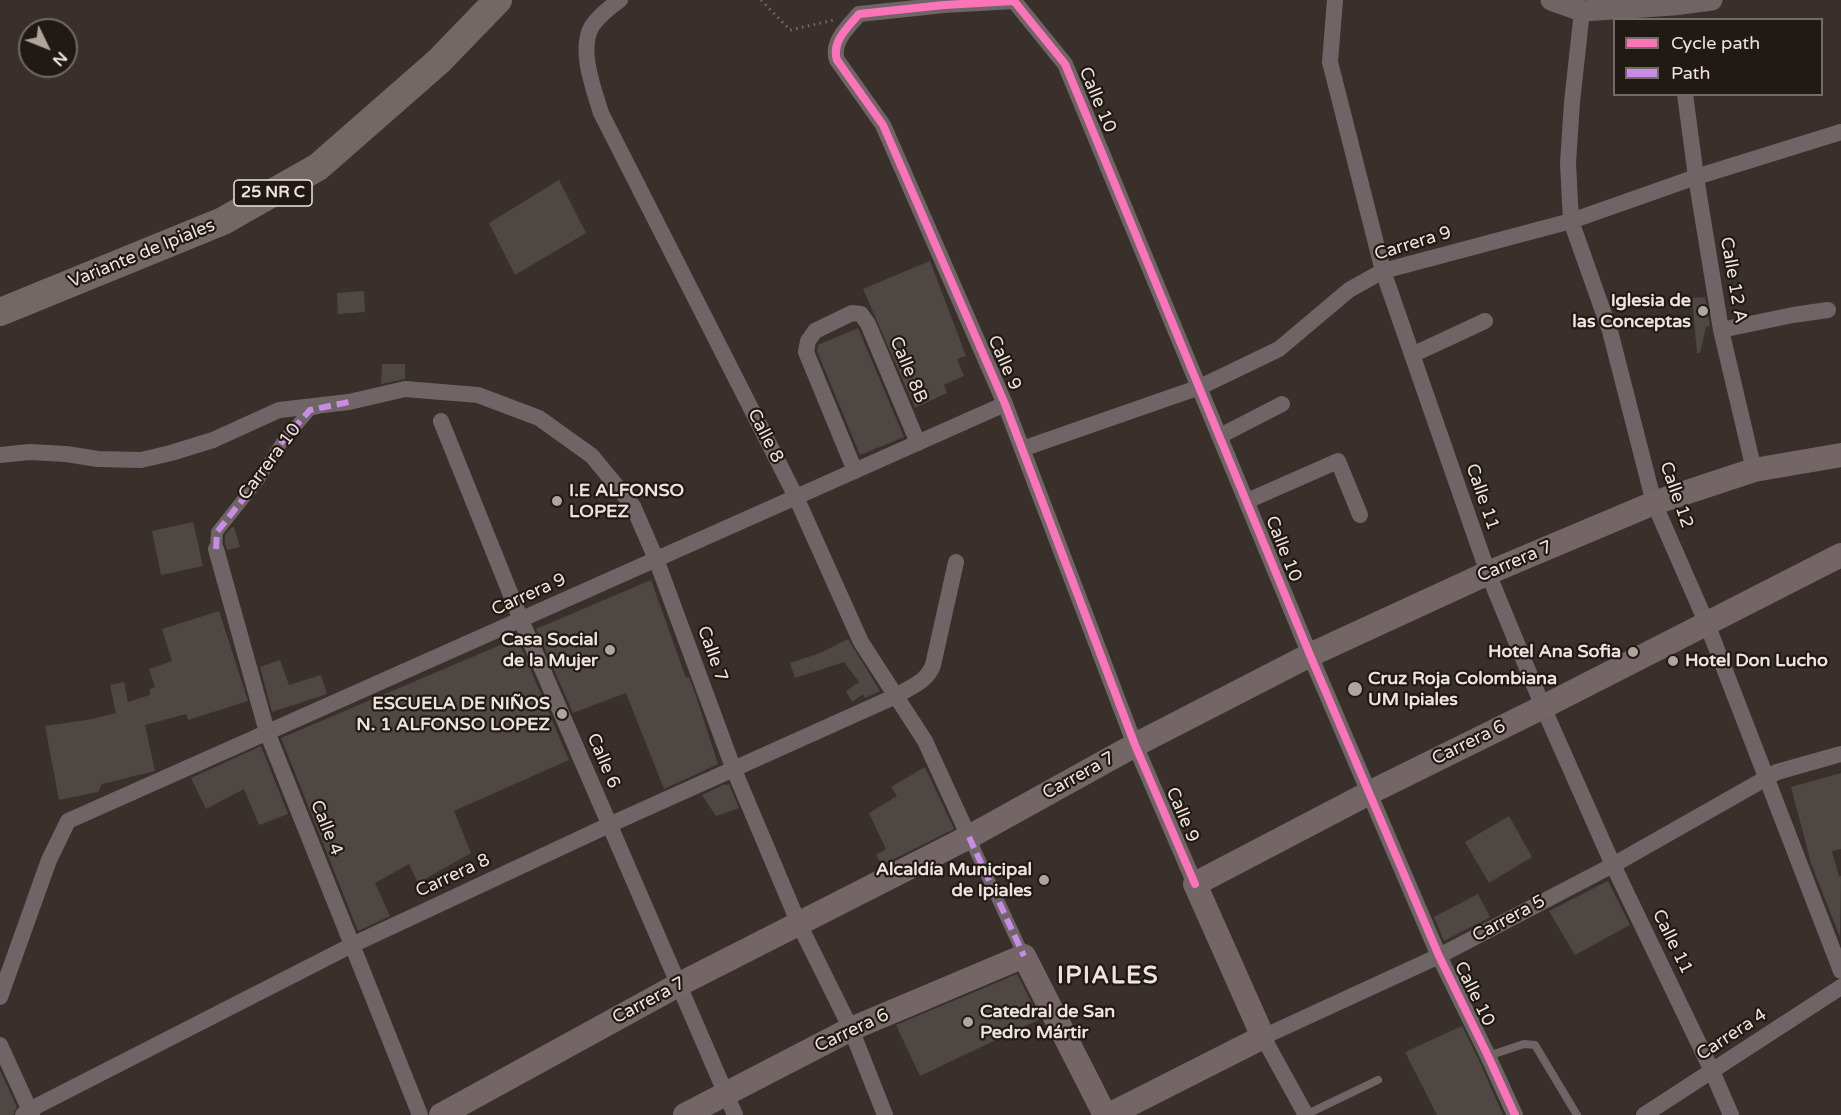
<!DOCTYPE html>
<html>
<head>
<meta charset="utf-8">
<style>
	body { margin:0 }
	#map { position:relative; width:1841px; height:1115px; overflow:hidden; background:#39302b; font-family:"Varela Round",sans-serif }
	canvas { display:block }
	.legend { position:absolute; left:1613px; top:18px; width:210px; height:78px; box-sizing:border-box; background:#201914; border:2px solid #726a64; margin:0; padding:8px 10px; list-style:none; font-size:18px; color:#eee4dd }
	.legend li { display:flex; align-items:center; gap:12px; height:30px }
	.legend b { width:30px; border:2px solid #726a64 }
	.north { position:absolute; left:18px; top:18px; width:60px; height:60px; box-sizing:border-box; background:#201914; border:2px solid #726a64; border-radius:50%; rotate:133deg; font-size:16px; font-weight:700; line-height:24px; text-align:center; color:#eee4dd }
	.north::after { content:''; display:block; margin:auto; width:21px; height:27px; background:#afa59f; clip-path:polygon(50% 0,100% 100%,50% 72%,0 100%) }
</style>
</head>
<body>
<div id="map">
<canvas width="1841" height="1115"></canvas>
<ul class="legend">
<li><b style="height:8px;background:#fb73b8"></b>Cycle path</li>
<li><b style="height:8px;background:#ca8be6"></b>Path</li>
</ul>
<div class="north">N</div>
</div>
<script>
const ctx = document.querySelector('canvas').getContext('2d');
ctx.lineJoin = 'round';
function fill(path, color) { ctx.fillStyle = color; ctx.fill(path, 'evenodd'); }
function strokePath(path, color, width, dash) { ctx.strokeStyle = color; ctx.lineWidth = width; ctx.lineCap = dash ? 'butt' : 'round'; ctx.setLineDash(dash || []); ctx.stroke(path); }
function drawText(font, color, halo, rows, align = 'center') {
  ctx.font = font + ' "Varela Round",sans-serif'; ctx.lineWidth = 4.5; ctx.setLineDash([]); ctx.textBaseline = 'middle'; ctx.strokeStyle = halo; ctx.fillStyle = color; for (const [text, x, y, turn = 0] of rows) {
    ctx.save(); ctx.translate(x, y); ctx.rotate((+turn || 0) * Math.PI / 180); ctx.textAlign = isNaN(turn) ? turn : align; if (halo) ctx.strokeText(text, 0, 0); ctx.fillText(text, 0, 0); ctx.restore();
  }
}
const building = new Path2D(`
	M559,180L586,233L515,275L489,223Z
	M930,261L966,356L957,359L964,376L944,385L947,393L915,408L863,289Z
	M364,291L365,312L338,314L337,293Z
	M1705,297L1710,326L1706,327L1700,353H1697L1692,298Z
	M858,328L904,437L860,455L817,351L818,345Z
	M382,364H405V379L381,384Z
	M193,522L203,566L161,575L152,531Z
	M234,527L240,547L227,550L225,543V535L231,528Z
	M651,580L686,678L689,677L696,696L718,764L664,789L626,693L573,713L536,629Z
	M219,611L248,701L188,720L186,714L145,725L155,771L102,784L98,792L59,800L45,726L87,720L116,713L110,685L124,682L128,702L150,695V689L155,687L149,669L172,661L162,629Z
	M517,638L569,760L454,811L471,853L418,883L409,864L375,883L390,916L358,931L281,738Z
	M848,639L880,691L865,698L863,694L852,702L846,691L859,682L844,662L795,678L790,663L820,653Z
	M280,660L289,685L321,675L327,694L272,712L260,667Z
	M261,746L288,814L259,825L244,789L206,809L191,778Z
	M925,767L954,829L882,865L876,855L886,849L869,813L897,796L891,787Z
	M1841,773V849L1832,851L1839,877L1841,876L1840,937L1811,863L1791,787Z
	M725,784V786L729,784L739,808L716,816L702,795Z
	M1509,816L1532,857L1489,883L1465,842Z
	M1608,881L1630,925L1575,955L1549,911Z
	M1478,894L1490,917L1444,941L1434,917Z
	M1017,974L1040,1019L920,1076L896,1025Z
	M1462,1026L1479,1060L1503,1115H1437L1405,1052Z
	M0,1070L17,1107L13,1115H0Z`);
const path = new Path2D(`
	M761,0L790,30L834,20`);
const service = new Path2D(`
	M1488,1056L1524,1044L1535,1045L1577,1115
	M1305,1115L1378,1080`);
const pedestrian = new Path2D(`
	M216,549L217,532L259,479L282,442L310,410L318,408
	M969,837L1024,956`);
const minor = new Path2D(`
	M620,0C610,7 599,16 592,26C578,49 594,90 601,113L796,497L861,642L925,741L969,837
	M1335,0L1330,62L1383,271L1488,573L1543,707L1613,865L1712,1071L1731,1115
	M1582,11L1572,102L1568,163L1571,221L1610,331L1654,503L1707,624L1841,971
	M1685,94L1696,177L1721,330L1754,470
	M1721,330L1793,315L1828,310
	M1412,355L1485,321
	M441,421L521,620L735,1115
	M1220,436L1282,404
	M1022,449L1200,387L1279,349L1349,290L1383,271L1571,221L1696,177L1841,132
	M0,455L29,452L66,454L98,459L141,460L171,453L213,440L279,410L349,402L405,389L478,395L539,418L592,456L633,506L656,559L734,770L799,924L851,1029L885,1115
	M855,471L806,352L808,341L815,331L852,313L861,314L868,324L918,443
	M1247,501L1338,461L1360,515
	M216,549L267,732L420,1115
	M1195,884L1135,745L1005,404L883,125L837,60C831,42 848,27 859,14L944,5L1014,1L1065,64L1310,655L1439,956L1488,1056L1515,1115
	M0,997L49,860L68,821L1005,404
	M0,1045L32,1115
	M23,1115L29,1110L352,945L609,825L896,696C910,687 927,682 933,665L956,562
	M1306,1115L1263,1037L1439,956L1613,865L1777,772L1841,754
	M1644,1115L1841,987`);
const tertiary = new Path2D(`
	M1551,0L1582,11L1673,5L1712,0`);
const secondary = new Path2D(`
	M441,1115L678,985L969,837L1135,745L1310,655L1488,573L1654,503L1754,470L1841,455
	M685,1115L851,1029L1024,956L1105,1115
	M1109,1115L1263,1037L1195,884L1369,793L1543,707L1841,555`);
const trunk = new Path2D(`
	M0,312L223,221L318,167L439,61L498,0`);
const quiet = new Path2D(`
	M216,549L217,532L259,479L282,442L310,410L349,402
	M969,837L1024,956`);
const cycleway = new Path2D(`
	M1195,884L1135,745L1005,404L883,125L837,60C831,42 848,27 859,14L944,5L1014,1L1065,64L1310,655L1439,956L1488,1056L1515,1115`);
const markers = [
	[1703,311,6,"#afa59f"],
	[557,501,6,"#afa59f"],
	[610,650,6,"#afa59f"],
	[1633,652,6,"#afa59f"],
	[1673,661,6,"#afa59f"],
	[1355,689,8,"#afa59f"],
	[562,714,6,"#afa59f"],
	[1044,880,6,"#afa59f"],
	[968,1022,6,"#afa59f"]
];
const shields = [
	[273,193,78]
];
const shieldNames = [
	["25 NR C",273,193]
];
const streetNames = [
	["Calle 10",1097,100,67],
	["Carrera 9",1413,244,-17],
	["Variante de Ipiales",142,254,-22],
	["Calle 12 A",1733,280,80],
	["Calle 9",1004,363,66],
	["Calle 8B",908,370,67],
	["Calle 8",765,436,63],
	["Carrera 10",270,462,-53],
	["Calle 12",1676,495,71],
	["Calle 11",1482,497,71],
	["Calle 10",1283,549,68],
	["Carrera 7",1515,562,-23],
	["Carrera 9",529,595,-24],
	["Calle 7",712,654,70],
	["Carrera 6",1469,743,-26],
	["Calle 6",603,761,67],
	["Carrera 7",1079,776,-29],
	["Calle 9",1182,815,67],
	["Calle 4",326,828,68],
	["Carrera 8",453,876,-25],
	["Carrera 5",1509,919,-28],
	["Calle 11",1672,942,64],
	["Calle 10",1474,994,64],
	["Carrera 7",649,1001,-28],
	["Carrera 6",852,1031,-25],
	["Carrera 4",1732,1035,-33]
];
const poiNames = [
	["Iglesia de",1691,301],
	["las Conceptas",1691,322],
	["I.E ALFONSO",569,491,"left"],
	["LOPEZ",569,512,"left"],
	["Casa Social",598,640],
	["de la Mujer",598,661],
	["Hotel Ana Sofia",1621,652],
	["Hotel Don Lucho",1685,661,"left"],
	["Cruz Roja Colombiana",1368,679,"left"],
	["UM Ipiales",1368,700,"left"],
	["ESCUELA DE NIÑOS",550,704],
	["N. 1 ALFONSO LOPEZ",550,725],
	["Alcaldía Municipal",1032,870],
	["de Ipiales",1032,891],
	["Catedral de San",980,1012,"left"],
	["Pedro Mártir",980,1033,"left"]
];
const districtNames = [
	["IPIALES",1108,977]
];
fill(building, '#4e4743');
strokePath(path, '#756c6c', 3, [1.5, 4.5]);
strokePath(service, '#706566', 8);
strokePath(pedestrian, '#706566', 12);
strokePath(minor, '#706566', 16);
strokePath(tertiary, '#706566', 21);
strokePath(secondary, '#746666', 24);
strokePath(trunk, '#746867', 28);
strokePath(quiet, '#ca8be6', 6, [12, 6]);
strokePath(cycleway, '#fb73b8', 8);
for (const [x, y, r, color] of markers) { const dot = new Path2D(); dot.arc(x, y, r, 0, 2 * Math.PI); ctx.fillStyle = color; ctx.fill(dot); strokePath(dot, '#201914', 2); }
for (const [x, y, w] of shields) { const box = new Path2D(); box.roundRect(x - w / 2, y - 13, w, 26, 4.5); ctx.fillStyle = '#201914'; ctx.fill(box); strokePath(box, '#eee4dd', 1.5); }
drawText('bold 16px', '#eee4dd', null, shieldNames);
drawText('18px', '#eee4dd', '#201914', streetNames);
drawText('bold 18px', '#eee4dd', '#201914', poiNames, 'right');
ctx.letterSpacing = '1.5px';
drawText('bold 24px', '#eee4dd', '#201914', districtNames);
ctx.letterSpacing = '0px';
</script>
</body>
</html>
